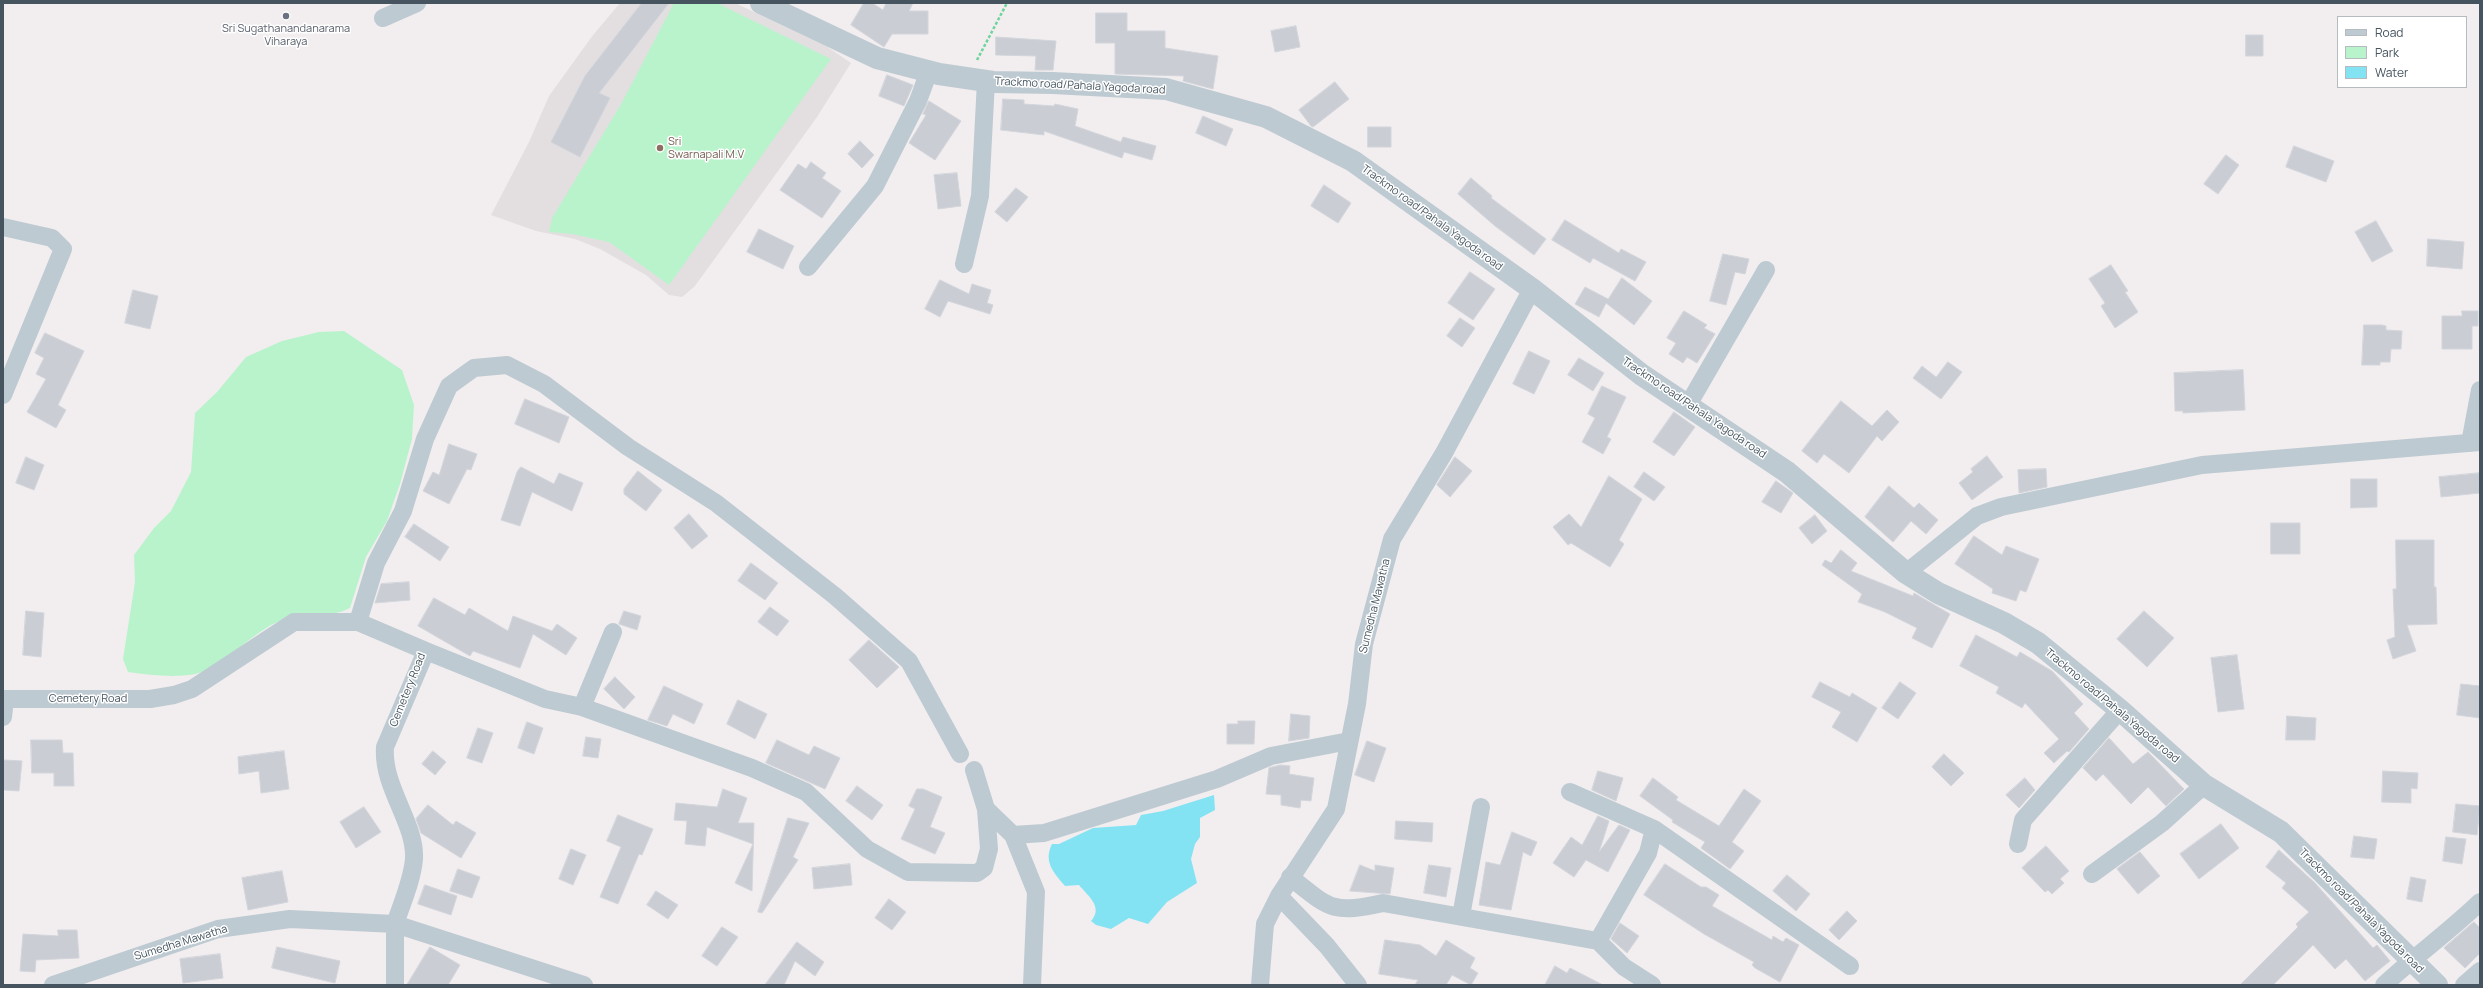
<!DOCTYPE html>
<html>
<head>
<meta charset="utf-8">
<style>
	body { margin:0 }
	#map { position:relative; width:2483px; height:988px; overflow:hidden; background:#f2eeef; font-family:Manrope,sans-serif }
	canvas { display:block }
	.frame { position:absolute; inset:0; border:4px solid #45545e; pointer-events:none }
	.legend { position:absolute; left:2337px; top:16px; width:130px; height:72px; box-sizing:border-box; background:#fff; border:1px solid #b5bbbf; margin:0; padding:5px 7px; list-style:none; font-size:12px; color:#45545e }
	.legend li { display:flex; align-items:center; gap:8px; height:20px }
	.legend b { width:20px; border:1px solid #b5bbbf }
</style>
</head>
<body>
<div id="map">
<canvas width="2483" height="988"></canvas>
<div class="frame"></div>
<ul class="legend">
<li><b style="height:5px;background:#becad2"></b>Road</li>
<li><b style="height:11px;background:#b9f3cc"></b>Park</li>
<li><b style="height:11px;background:#83e3f3"></b>Water</li>
</ul>
</div>
<script>
const ctx = document.querySelector('canvas').getContext('2d');
ctx.lineJoin = 'round';
function fill(path, color) { ctx.fillStyle = color; ctx.fill(path, 'evenodd'); }
function strokePath(path, color, width, dash) { ctx.strokeStyle = color; ctx.lineWidth = width; ctx.lineCap = dash ? 'butt' : 'round'; ctx.setLineDash(dash || []); ctx.stroke(path); }
function drawText(font, color, halo, rows, align = 'center') {
  ctx.font = font + ' Manrope,sans-serif'; ctx.lineWidth = 3; ctx.setLineDash([]); ctx.textBaseline = 'middle'; ctx.strokeStyle = halo; ctx.fillStyle = color; for (const [text, x, y, turn = 0] of rows) {
    ctx.save(); ctx.translate(x, y); ctx.rotate((+turn || 0) * Math.PI / 180); ctx.textAlign = isNaN(turn) ? turn : align; if (halo) ctx.strokeText(text, 0, 0); ctx.fillText(text, 0, 0); ctx.restore();
  }
}
const education = new Path2D(`
	M620,3H735L826,46L851,63L817,117L711,264L694,287L682,297L669,295L646,275L600,249L575,239L536,231L491,215L529,142L549,96L593,35Z`);
const green = new Path2D(`
	M674,3H717L831,59L669,285L609,242L572,234L549,232L552,218L620,106Z
	M344,331L402,370L414,405L412,439L400,484L387,521L366,557L350,608C329,619 304,613 282,620C252,631 221,670 195,674C173,678 150,675 128,672L123,659L135,582L134,555L154,528L171,511L191,472L195,413L217,392L246,357L282,341L319,332Z`);
const water = new Path2D(`
	M1214,795L1215,810L1200,818V837L1195,844L1191,859L1197,883L1167,902L1148,924L1129,918L1111,929L1096,925L1091,921C1104,907 1087,895 1079,885L1065,886C1054,873 1043,862 1052,844H1059L1093,828L1136,825L1141,815L1163,811Z`);
const building = new Path2D(`
	M642,3H669L599,93L610,98L580,157L551,142L585,76Z
	M864,3H872L883,10L886,3H913L909,11H928V34H892L884,47L851,25Z
	M1096,13H1127V31H1165V48L1218,56L1213,89L1183,81L1184,76L1115,74V43H1096Z
	M1296,26L1300,47L1275,52L1271,31Z
	M2246,35H2263V56H2246Z
	M996,37L1056,41L1053,70H1035L1036,56L996,55Z
	M887,75L913,85L904,106L879,96Z
	M1335,82L1349,99L1313,127L1311,126L1299,110Z
	M1003,99L1024,100V104L1054,106L1055,104L1078,109L1075,126L1121,142L1123,137L1156,146L1152,160L1124,152L1122,158L1044,131V135L1001,130Z
	M929,101L961,121L935,160L909,143L926,115L923,114Z
	M1203,116L1233,129L1226,146L1196,133Z
	M1368,127H1391V147H1368Z
	M860,141L874,155L862,168L848,154Z
	M2294,146L2334,161L2326,182L2286,167Z
	M2226,155L2239,165L2218,194L2204,184Z
	M811,162L826,173L822,178L841,191L822,218L780,190L798,164L806,169Z
	M957,173L961,206L938,209L934,175Z
	M1471,178L1492,196L1491,198L1546,239L1534,255L1495,226L1458,194Z
	M1324,185L1351,203L1338,223L1311,206Z
	M1016,188L1028,197L1007,222L995,212Z
	M1565,220L1619,253L1621,249L1646,262L1635,281L1593,258L1590,263L1552,240Z
	M2376,221L2393,251L2372,262L2355,232Z
	M759,229L794,246L783,269L747,252Z
	M2428,239L2464,242L2462,269L2427,266Z
	M1723,254L1749,259L1745,274L1735,272L1726,305L1710,301Z
	M2111,265L2128,291L2125,292L2138,312L2115,328L2101,306L2105,303L2089,279Z
	M1470,272L1495,289L1473,320L1448,303Z
	M1622,278L1652,301L1634,325L1606,303L1599,317L1575,304L1585,287L1608,299Z
	M940,280L969,294L972,284L991,290L987,303L993,305L990,314L948,301L940,317L925,309Z
	M133,290L158,296L150,329L125,323Z
	M1684,311L1707,325L1704,328L1715,334L1697,363L1687,357L1683,363L1669,354L1676,343L1667,338Z
	M2462,311H2478V326H2472V349H2442V316H2462Z
	M1460,318L1475,328L1462,347L1447,336Z
	M2364,325H2382L2386,326V330L2402,331L2401,349H2391L2390,362H2380V365H2362Z
	M45,333L84,351L58,405L66,410L56,428L27,412L46,379L36,374L44,358L35,353Z
	M1529,351L1550,361L1534,394L1513,384Z
	M1579,358L1604,373L1593,391L1568,375Z
	M1948,362L1962,372L1941,399L1913,378L1922,366L1936,377Z
	M2243,370L2245,410L2183,413V411H2175L2174,373Z
	M1602,386L1626,397L1607,437L1611,439L1603,454L1582,442L1595,418L1588,414Z
	M525,399L569,417L559,443L515,424Z
	M1841,401L1872,426L1887,410L1899,422L1882,441L1877,436L1849,473L1824,454L1817,463L1802,451Z
	M1674,412L1695,427L1674,456L1653,442Z
	M449,444L477,454L471,470L467,469L449,504L423,491L433,472L439,475Z
	M1987,456L2003,477L1972,500L1959,483L1973,472L1971,469Z
	M26,457L44,465L34,490L16,483Z
	M1455,457L1472,471L1450,497L1437,485Z
	M521,467L554,484L559,473L583,483L572,511L532,492L520,526L501,520L517,472Z
	M2046,469L2047,487L2019,493L2018,470Z
	M638,471L662,490L646,511L624,494V489Z
	M1644,472L1665,487L1654,501L1634,487Z
	M2480,473V493L2441,497L2439,477Z
	M1609,476L1642,499L1619,540L1624,544L1610,567L1571,543L1568,545L1553,527L1569,514L1581,527Z
	M2351,479H2377V507L2351,508Z
	M1776,481L1793,493L1781,513L1762,502Z
	M1889,486L1914,508L1919,503L1938,520L1926,534L1911,521L1893,542L1865,517Z
	M689,514L708,536L692,549L674,528Z
	M1815,515L1827,531L1812,544L1799,528Z
	M2271,523H2300V554H2271Z
	M414,524L449,547L440,561L405,537Z
	M1974,536L2002,555L2006,546L2039,559L2026,592L2020,590L2016,601L1992,593L1993,589L1955,564Z
	M2396,540H2434V587H2436L2437,624L2407,625L2416,651L2393,659L2387,640L2395,637L2393,589H2396Z
	M1841,550L1857,563L1851,571L1913,596L1914,593L1950,614L1932,648L1912,638L1917,628L1885,612L1858,602L1862,594L1822,565L1825,560L1831,563Z
	M751,563L778,583L765,600L738,581Z
	M409,582L410,600L375,603L381,584Z
	M434,598L465,615L469,608L508,631L513,616L552,631L557,624L577,638L566,655L533,634L520,668L473,651L470,656L418,626Z
	M770,607L789,621L777,636L758,622Z
	M26,611L44,613L41,657L23,655Z
	M624,611L641,616L637,630L619,624Z
	M2144,611L2174,638L2147,667L2117,639Z
	M1976,635L2017,657L2020,652L2052,671L2083,704L2074,713L2089,729L2069,752L2067,751L2054,763L2044,753L2059,739L2025,703L2022,708L1996,693L1999,687L1960,666Z
	M869,640L899,667L877,688L849,660Z
	M2237,655L2244,709L2218,712L2211,658Z
	M615,677L635,697L624,709L604,689Z
	M1820,682L1850,697L1852,693L1877,708L1857,742L1832,727L1841,712L1812,697Z
	M1900,682L1916,693L1898,719L1882,708Z
	M2461,684L2480,686V718L2457,715Z
	M664,686L703,704L694,724L673,714L667,726L648,720Z
	M738,700L767,714L755,739L727,724Z
	M1291,714L1310,716L1309,738L1289,741Z
	M2287,716L2316,718L2315,740H2286Z
	M1238,721H1255L1254,744H1227V724H1238Z
	M527,722L543,728L534,754L518,748Z
	M478,728L493,733L482,763L467,758Z
	M586,737L601,739L598,758L583,756Z
	M2109,738L2133,764L2148,752L2184,789L2166,806L2148,787L2131,804L2103,774L2096,781L2083,768Z
	M31,740H62L63,753H73L74,786H54V773H32Z
	M777,740L809,755L814,746L840,758L825,789L766,763Z
	M1367,741L1386,748L1374,782L1355,775Z
	M284,751L289,789L261,793L259,771L239,774L238,757Z
	M433,751L446,762L435,775L422,764Z
	M1944,754L1964,773L1951,786L1932,767Z
	M4,760L22,761L19,791L3,790Z
	M1281,765L1290,766L1289,774L1314,778L1311,801L1301,800L1300,808L1281,805V795L1266,794L1269,768Z
	M1598,771L1623,778L1616,801L1592,790Z
	M2383,771L2418,773L2417,789L2411,788V803L2382,802Z
	M1653,778L1678,797L1676,800L1719,826L1744,789L1761,801L1732,842L1744,851L1730,869L1701,848L1705,842L1672,822L1673,820L1640,796Z
	M2025,778L2035,790L2019,808L2006,795Z
	M857,786L883,805L872,820L846,801Z
	M723,789L747,798L738,823H754L752,891L735,883L753,844L707,827L705,846L685,844L687,821L674,820L676,803L717,807Z
	M917,789H923L942,797L930,827L945,833L935,854L901,839L915,809L909,806Z
	M2456,804L2480,806L2477,835L2453,832Z
	M428,805L453,825L456,821L476,833L461,858L421,833L416,819Z
	M364,807L381,832L356,848L340,822Z
	M618,815L653,829L642,855L639,854L618,904L600,897L621,847L607,841Z
	M1598,816L1609,821L1599,852L1619,825L1630,830L1608,872L1586,860L1574,877L1553,863L1571,837L1582,845Z
	M788,818L809,823L793,857L798,860L762,913L758,912Z
	M1396,821L1433,823L1432,842L1395,839Z
	M2221,824L2239,848L2199,879L2180,854Z
	M1512,832L1537,842L1531,856L1523,852L1511,910L1479,905L1486,862L1500,865Z
	M2354,836L2377,839L2374,859L2351,857Z
	M2446,837L2466,839L2462,864L2443,861Z
	M2046,846L2069,871L2060,879L2064,883L2052,894L2048,890L2045,892L2022,868Z
	M571,849L586,855L573,885L559,879Z
	M2279,850L2315,883L2373,948L2377,945L2390,961L2365,981L2346,959L2335,969L2313,945L2273,985H2240L2298,927L2296,924L2309,912L2282,888L2286,883L2266,867Z
	M2140,852L2160,876L2138,894L2117,869Z
	M850,864L852,885L814,889L812,868Z
	M1665,864L1701,887H1706L1719,895L1712,906L1772,940L1773,936L1783,942L1786,938L1799,945L1780,982L1755,968L1752,965L1754,962L1704,934L1644,895Z
	M1360,865L1375,871V865L1394,868L1390,894L1350,891Z
	M1429,865L1451,868L1446,897L1424,893Z
	M458,869L480,877L472,898L450,891Z
	M282,871L288,902L248,910L242,878Z
	M1787,875L1810,894L1796,911L1773,891Z
	M2411,877L2426,880L2422,902L2407,899Z
	M425,885L457,896L451,915L418,904Z
	M656,891L678,905L668,919L647,905Z
	M889,899L906,912L892,930L875,918Z
	M1847,911L1857,921L1839,940L1829,930Z
	M2474,922L2480,928V953L2465,968L2444,948Z
	M1620,923L1639,936L1627,953L1611,939Z
	M722,927L738,937L717,966L702,956Z
	M58,930H77L79,958L36,960L35,972L20,971L23,934L58,936Z
	M1385,940L1420,945L1436,956L1446,940L1475,958L1470,968L1478,973L1471,985L1452,975L1446,985H1415L1418,980L1379,974Z
	M797,942L824,962L815,976L795,961L784,985H765Z
	M277,947L340,961L335,983L272,968Z
	M430,947L460,965L448,985H407Z
	M220,954L223,978L183,983L180,959Z
	M1555,966L1567,973L1570,968L1603,985H1545Z`);
const path = new Path2D(`
	M977,60L1007,3`);
const minor = new Path2D(`
	M383,18L417,3
	M3,227L52,238L63,249L3,395
	M964,264L980,196L986,81
	M808,267L875,186L918,101L929,71
	M1688,405L1766,270
	M2470,443L2480,390
	M1906,573L1977,516L2001,507L2202,465L2480,442
	M358,622L376,563L403,511L425,439L449,386L474,368L507,365L544,384L628,447L716,503L835,596L909,661L960,754
	M426,651L545,699L582,707L752,768L806,792L867,849L908,872L977,873L984,868L989,849L986,809
	M3,699H150L174,695L192,689L294,622H358L426,651L385,747C382,787 416,823 414,859C412,881 402,903 395,924L584,985
	M582,707L613,632
	M3,717L5,699
	M974,770L986,809L1013,835L1036,892L1032,985
	M1570,792L1654,829L1850,966
	M1013,835L1044,833L1217,779L1271,756L1349,741
	M2018,844L2023,820L2120,710
	M2092,874L2162,823L2204,785
	M1290,877C1330,909 1332,914 1383,903L1598,941L1624,967L1652,985
	M1279,896L1327,946L1358,985
	M1461,916L1481,807
	M1598,941L1648,853L1654,829
	M53,985L218,929L290,919L395,924V985
	M1260,985L1265,924L1279,896L1336,809L1357,704L1364,644L1392,539L1444,453L1532,289
	M2384,985C2415,956 2449,932 2480,902
	M2464,985L2480,971`);
const tertiary = new Path2D(`
	M761,3L877,58L939,74L993,82L1053,83L1166,89L1266,117L1353,161L1532,289L1642,375L1787,472L1906,573L1938,593L2004,623L2038,643L2120,710L2204,785L2281,832L2437,985`);
const markers = [
	[286,16,4,"#6b7280"],
	[660,148,4,"#8d6e63"]
];
const worshipNames = [
	["Sri Sugathanandanarama",286,29],
	["Viharaya",286,42]
];
const streetNames = [
	["Trackmo road/Pahala Yagoda road",1080,86,3],
	["Trackmo road/Pahala Yagoda road",1432,218,36],
	["Trackmo road/Pahala Yagoda road",1694,408,34],
	["Sumedha Mawatha",1375,606,-76],
	["Cemetery Road",408,690,-68],
	["Cemetery Road",88,699],
	["Trackmo road/Pahala Yagoda road",2112,706,40],
	["Trackmo road/Pahala Yagoda road",2361,911,45],
	["Sumedha Mawatha",181,943,-17]
];
const educationNames = [
	["Sri",668,142],
	["Swarnapali M.V",668,155]
];
fill(education, '#e3dfe1');
fill(green, '#b9f3cc');
fill(water, '#83e3f3');
fill(building, '#caced4');
strokePath(building, '#d2d5db', 1);
strokePath(path, '#6ed49b', 2.5, [3, 2]);
strokePath(minor, '#becad2', 18);
strokePath(tertiary, '#becad2', 22);
for (const [x, y, r, color] of markers) { const dot = new Path2D(); dot.arc(x, y, r, 0, 2 * Math.PI); ctx.fillStyle = color; ctx.fill(dot); strokePath(dot, '#fff', 1.5); }
drawText('11px', '#5b616d', '#fff', worshipNames);
drawText('11px', '#45545e', '#fff', streetNames);
drawText('11px', '#785e54', '#fff', educationNames, 'left');
</script>
</body>
</html>
